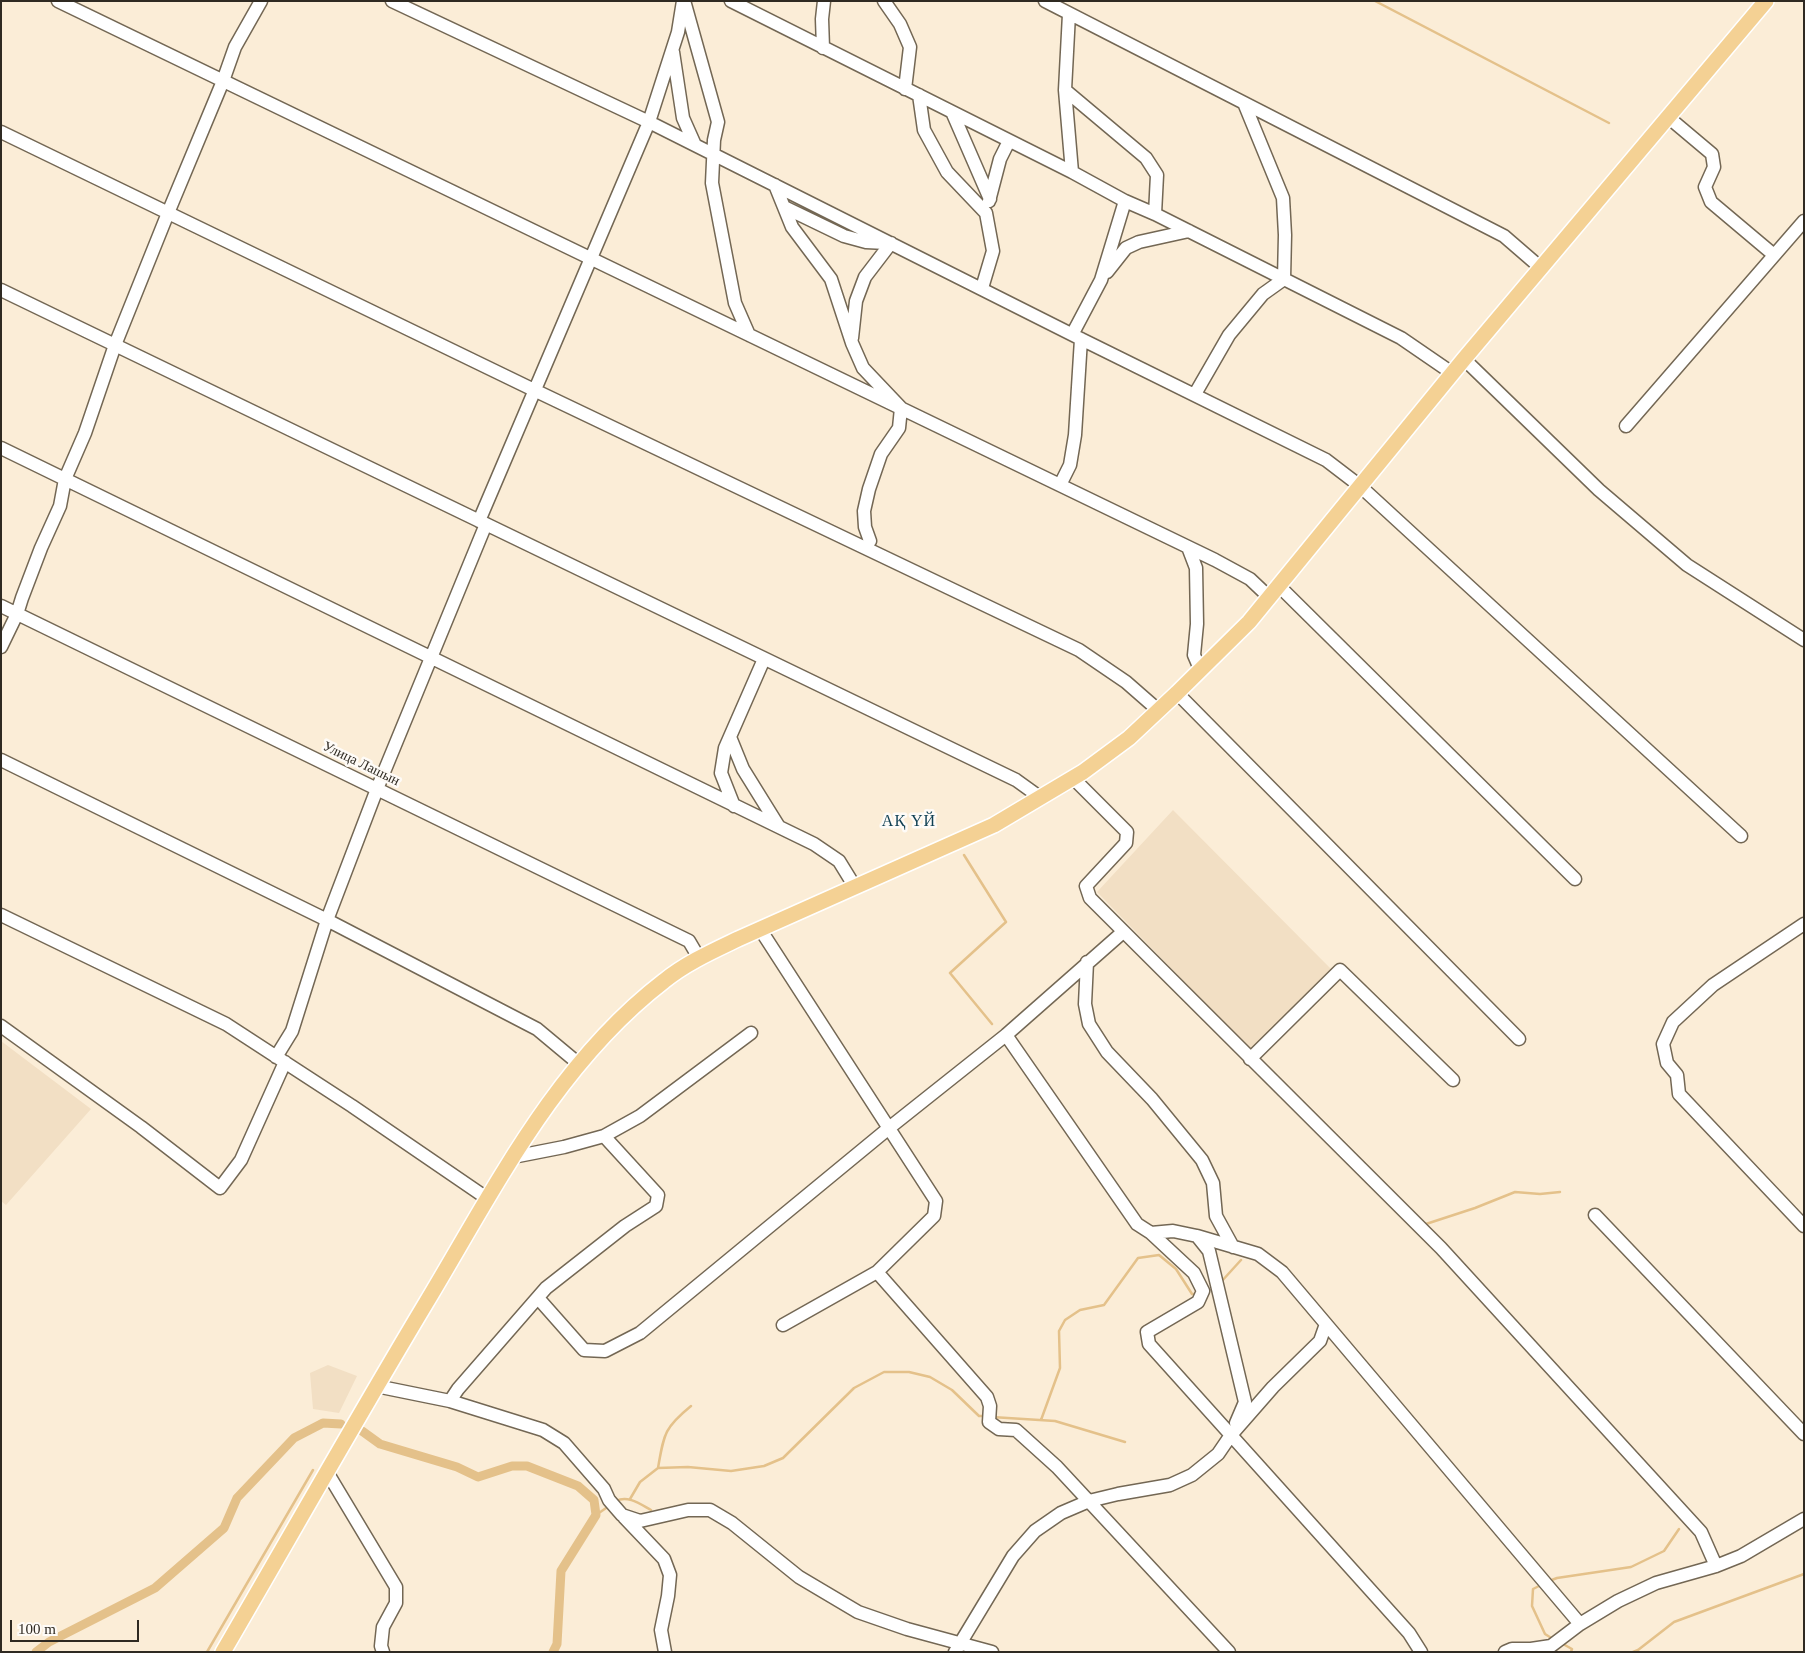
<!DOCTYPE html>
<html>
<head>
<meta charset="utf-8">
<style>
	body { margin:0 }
	#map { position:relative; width:1805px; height:1653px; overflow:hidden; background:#fbedd7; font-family:"Times New Roman",serif }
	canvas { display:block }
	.frame { position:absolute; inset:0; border:2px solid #2f2a22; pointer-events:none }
	.scale { position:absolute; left:10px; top:1620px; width:129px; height:22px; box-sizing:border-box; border:2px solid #2f2a22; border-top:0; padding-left:6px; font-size:15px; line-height:18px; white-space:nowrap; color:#2f2a22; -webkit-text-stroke:4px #fefbf7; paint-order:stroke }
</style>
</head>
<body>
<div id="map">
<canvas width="1805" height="1653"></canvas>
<div class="frame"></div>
<div class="scale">100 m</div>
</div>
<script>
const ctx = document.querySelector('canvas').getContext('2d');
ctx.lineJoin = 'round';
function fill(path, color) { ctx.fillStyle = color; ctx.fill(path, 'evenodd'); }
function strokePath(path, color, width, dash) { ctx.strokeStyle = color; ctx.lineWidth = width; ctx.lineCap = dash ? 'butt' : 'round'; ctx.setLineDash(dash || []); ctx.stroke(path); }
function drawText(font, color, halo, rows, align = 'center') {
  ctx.font = font + ' "Times New Roman",serif'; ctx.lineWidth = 5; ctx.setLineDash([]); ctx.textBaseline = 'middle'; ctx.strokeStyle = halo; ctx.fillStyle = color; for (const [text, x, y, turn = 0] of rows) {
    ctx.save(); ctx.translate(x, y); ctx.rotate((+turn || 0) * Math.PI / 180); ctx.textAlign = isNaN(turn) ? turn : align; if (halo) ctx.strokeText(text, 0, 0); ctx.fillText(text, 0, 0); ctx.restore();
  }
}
const built = new Path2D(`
	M1173,810L1333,971L1253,1052L1097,892Z
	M1,1041L91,1109L6,1205L1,1201Z
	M328,1365L357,1376L339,1413L313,1409L310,1373Z`);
const stream = new Path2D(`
	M1375,1L1609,123
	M964,855L1006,922L950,973L992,1024
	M1426,1224L1475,1208L1515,1192L1540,1194L1560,1192
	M1221,1282L1241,1260
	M992,1417L1055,1421L1125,1442
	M1041,1420L1060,1368L1059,1331L1065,1320L1080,1310L1104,1305L1138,1258L1159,1255L1176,1269L1192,1294H1198
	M658,1468C664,1434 664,1428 691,1406
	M630,1499L640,1482L658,1468L688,1467L731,1471L764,1466L783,1458L854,1388L884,1372H909L930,1377L952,1390L979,1416H984
	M616,1501C628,1495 640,1504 651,1510
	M596,1515L609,1506
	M1549,1581L1557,1578L1631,1567L1664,1551L1679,1529
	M1541,1585L1533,1589L1532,1606L1545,1634L1553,1639
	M1563,1644L1572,1649L1571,1652
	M207,1652L313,1470
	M1633,1652L1638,1650L1674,1622L1804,1574`);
const canal = new Path2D(`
	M362,1431L380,1444L457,1467L478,1477L512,1466H527L578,1486L594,1500L596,1515L561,1571L557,1644L553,1652
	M36,1652L49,1642L155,1588L224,1528L237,1498L294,1438L323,1423L341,1424`);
const minor = new Path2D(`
	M58,1L1215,560L1250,579L1269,597
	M392,1L649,122L1081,339L1326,460L1360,486L1741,836
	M731,1L1072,172L1125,201L1155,214L1401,338L1452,373
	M884,1L900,24L910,47L905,89
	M1045,1L1504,236L1541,268
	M685,4L718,122L714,140L712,183L735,303L749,335
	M1069,14L1065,90L1072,172
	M823,48L822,19L824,1
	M673,52L683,118L695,145
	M1065,90L1146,158L1157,175L1155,214
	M919,95L924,130L947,172L986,213L993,251L982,288
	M953,114L990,199
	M1668,117L1712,154L1714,167L1705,187L1711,202L1774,255
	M1,132L534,390L1079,650L1126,682L1158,710
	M775,185L792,227L831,279L852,343L863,368L901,408L899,428L881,454L869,489L864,511L865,527L870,541
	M989,201L1000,159L1009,141
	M784,207L844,236L866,242L886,243
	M1107,272L1126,248L1139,242L1189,231
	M1,290L1016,780L1041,798
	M1073,333L1101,280L1125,201
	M852,338L856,301L865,277L891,243
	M1464,359L1599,490L1687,565L1804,640
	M1195,394L1229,335L1263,294L1284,279L1285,235L1283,198L1244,103
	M1626,426L1804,221
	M1,448L814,844L839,861L855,887
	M1060,485L1070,465L1075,435L1081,339
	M479,521L649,122L678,32L683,1
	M1188,547L1196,568L1197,624L1194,655L1200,669
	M1279,586L1575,879
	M1,606L689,941L699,958
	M1,647L17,614L22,598L41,548L60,506L65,479L85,433L115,345L168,213L223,81L235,47L261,1
	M1177,693L1519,1039
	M730,737L743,769L779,827
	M1,760L327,920L537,1029L579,1064
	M1073,778L1127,832L1126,843L1086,886L1090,898L1441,1248L1701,1532L1716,1566
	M734,806L721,773L725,748L764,659
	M1,915L226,1024L352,1106L488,1199
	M1804,924L1713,985L1673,1022L1663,1044L1667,1063L1677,1075L1679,1094L1804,1226
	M760,929L936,1201L934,1216L877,1272L783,1325
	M1087,962L1085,1004L1089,1024L1107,1052L1152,1099L1202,1160L1213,1183L1216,1216L1233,1247
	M1,1026L141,1127L220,1188L241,1160L285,1062
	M1006,1035L1137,1224L1151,1233L1173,1231L1197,1236L1258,1254L1282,1272L1580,1624
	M276,1057L292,1031L327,920L377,789L486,524
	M1250,1059L1340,970L1453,1080
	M513,1157L564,1147L604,1136L640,1116L751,1033
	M1595,1215L1804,1434
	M1151,1233L1194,1273L1203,1291L1198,1302L1147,1332L1149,1344L1409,1633L1421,1652
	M1197,1236L1209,1251L1245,1402L1236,1423
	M877,1272L987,1397L990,1406L989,1422L999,1429L1016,1430L1057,1467L1229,1652
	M538,1298L584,1350L605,1351L640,1333L889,1128L1006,1035L1123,932
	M376,1386L450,1401L543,1430L564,1443L604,1489L609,1500L622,1515L640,1521L688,1510H710L732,1523L799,1577L858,1612L907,1629L992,1652
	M450,1401L458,1389L546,1288L625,1226L656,1206L658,1195L604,1136
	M327,1472L396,1587V1603L383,1627L381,1646L383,1652
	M624,1517L664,1559L670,1575L668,1596L661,1630L665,1652
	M955,1652L1013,1556L1035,1531L1061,1513L1089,1501L1118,1494L1170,1485L1192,1475L1218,1454L1231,1435L1273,1387L1320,1341L1326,1324
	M1505,1652L1512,1649H1531L1551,1646L1580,1624L1618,1601L1656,1583L1716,1566L1741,1556L1804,1519`);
const major = new Path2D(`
	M223,1652C291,1535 357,1418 426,1303C495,1188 556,1064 664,981C686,963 713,951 738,939L994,825L1083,772L1129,738L1177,693L1249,622L1464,359L1766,1`);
const streetNames = [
	["Улица Лашын",361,764,26]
];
const quarterNames = [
	["АҚ ҮЙ",909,822]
];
fill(built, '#f2dfc4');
strokePath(stream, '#e4c18a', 2.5);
strokePath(canal, '#e4c18a', 9);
strokePath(minor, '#736754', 15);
strokePath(major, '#fff', 18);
strokePath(minor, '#fff', 12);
strokePath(major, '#f4d194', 15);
drawText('14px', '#2f2a22', '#fefbf7', streetNames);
ctx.letterSpacing = '1px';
drawText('16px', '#0f3f52', '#fefbf7', quarterNames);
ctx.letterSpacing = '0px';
</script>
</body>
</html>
